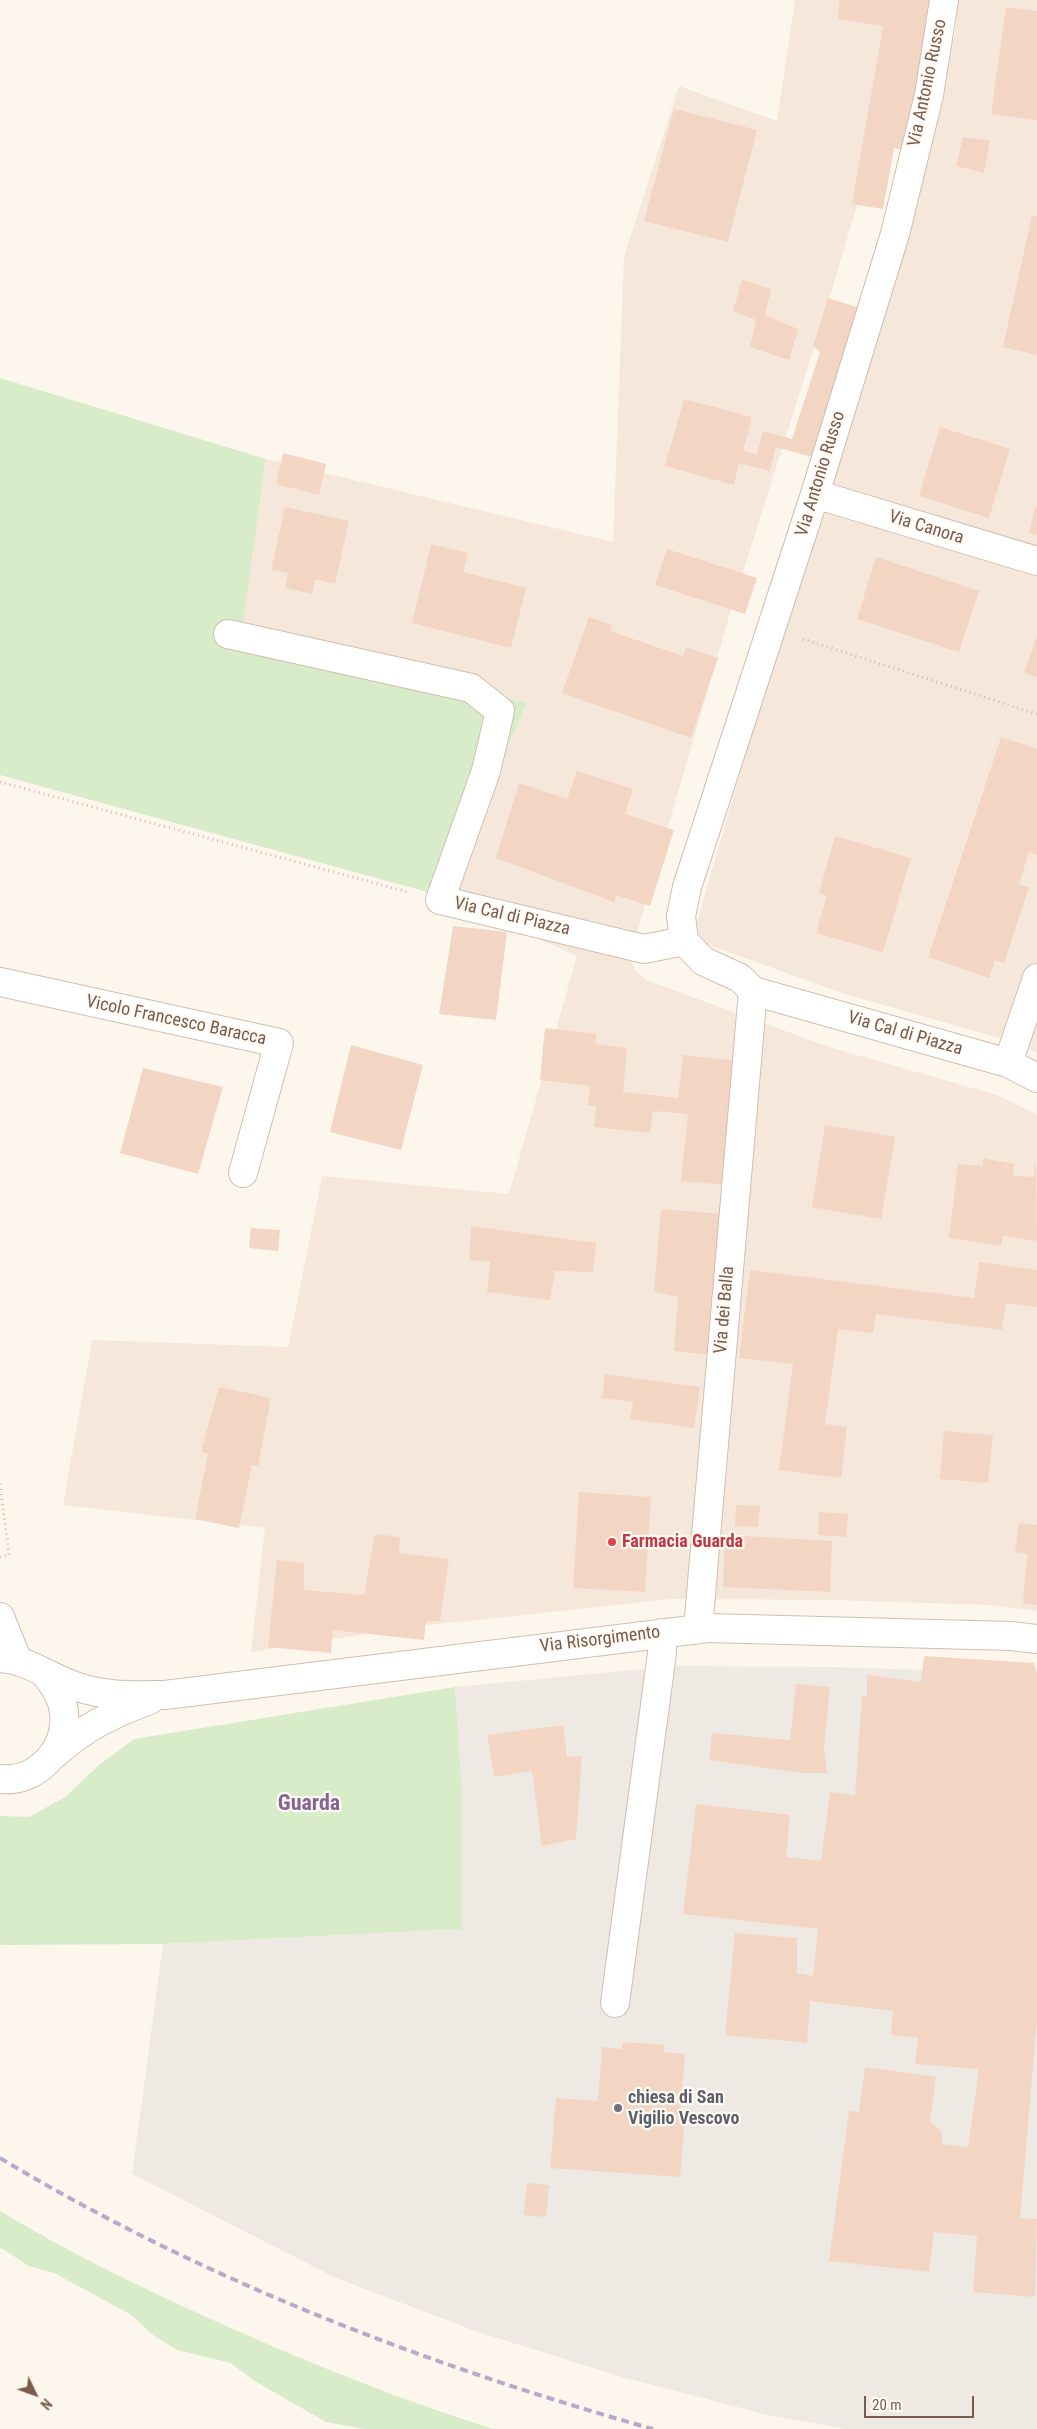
<!DOCTYPE html>
<html>
<head>
<meta charset="utf-8">
<style>
	body { margin:0 }
	#map { position:relative; width:1037px; height:2429px; overflow:hidden; background:#fdf6ec; font-family:"Roboto Condensed",sans-serif }
	canvas { display:block }
	.north { position:absolute; left:10px; top:2369px; width:50px; height:50px; -webkit-text-stroke:4px #fffaf3; paint-order:stroke; rotate:132deg; font-size:14px; font-weight:700; line-height:20px; text-align:center; color:#7a5c4d }
	.north::after { content:''; display:block; margin:auto; width:18px; height:22px; background:#7a5c4d; clip-path:polygon(50% 0,100% 100%,50% 72%,0 100%) }
	.scale { position:absolute; left:864px; top:2396px; width:110px; height:22px; box-sizing:border-box; border:2px solid #7a5c4d; border-top:0; padding-left:6px; font-size:15px; line-height:18px; white-space:nowrap; color:#7a5c4d; -webkit-text-stroke:4px #fffaf3; paint-order:stroke }
</style>
</head>
<body>
<div id="map">
<canvas width="1037" height="2429"></canvas>
<div class="north">N</div>
<div class="scale">20 m</div>
</div>
<script>
const ctx = document.querySelector('canvas').getContext('2d');
ctx.lineJoin = 'round';
function fill(path, color) { ctx.fillStyle = color; ctx.fill(path, 'evenodd'); }
function strokePath(path, color, width, dash) { ctx.strokeStyle = color; ctx.lineWidth = width; ctx.lineCap = dash ? 'butt' : 'round'; ctx.setLineDash(dash || []); ctx.stroke(path); }
function drawText(font, color, halo, rows, align = 'center') {
  ctx.font = font + ' "Roboto Condensed",sans-serif'; ctx.lineWidth = 4.5; ctx.setLineDash([]); ctx.textBaseline = 'middle'; ctx.strokeStyle = halo; ctx.fillStyle = color; for (const [text, x, y, turn = 0] of rows) {
    ctx.save(); ctx.translate(x, y); ctx.rotate((+turn || 0) * Math.PI / 180); ctx.textAlign = isNaN(turn) ? turn : align; if (halo) ctx.strokeText(text, 0, 0); ctx.fillText(text, 0, 0); ctx.restore();
  }
}
const residential = new Path2D(`
	M795,0H899L874,148L828,303L731,610L630,957L634,969L646,980L829,1047L997,1095L1037,1115V1611L990,1605L834,1600L671,1599L402,1628L251,1652L265,1528L63,1505L92,1340L288,1347L322,1176L509,1194L577,956L442,896L527,703L242,630L266,459L613,542L624,257L679,86L777,121Z
	M955,0H1037V1053L1017,1043L845,994L692,939L783,626L881,318L927,162L956,27Z`);
const industrial = new Path2D(`
	M675,1666L832,1667L986,1672L1037,1677V2429H845L768,2415L622,2377L478,2332L336,2278L132,2174L163,1944L462,1929V1793L455,1687Z`);
const green = new Path2D(`
	M0,378L266,459L242,630L527,703L442,896L0,775Z
	M455,1687L462,1793V1929L163,1944L0,1945V1816L29,1817L65,1797L99,1765L134,1739Z
	M0,2211C71,2254 148,2291 224,2325C312,2364 401,2400 493,2429H364L326,2422L253,2380L231,2363L177,2350L153,2335L130,2314L54,2273L28,2266L5,2250L0,2248Z`);
const building = new Path2D(`
	M840,0H938L912,152L894,148L883,209L852,204L883,26L837,19Z
	M1006,7L1037,11V120L991,114Z
	M674,109L757,130L728,242L644,221Z
	M963,137L990,141L984,173L956,166Z
	M1032,215L1037,216V355L1003,347Z
	M742,280L771,289L765,315L798,329L789,360L750,347L756,320L733,311Z
	M828,298L863,309L815,458L776,447L770,471L739,463L734,485L665,466L684,399L752,417L743,451L757,454L763,431L792,439L820,352L813,346Z
	M940,427L1010,449L989,518L919,496Z
	M283,453L326,464L319,495L276,484Z
	M285,507L349,521L335,584L315,579L312,594L285,588L288,573L271,570Z
	M1035,507H1037V535L1029,533Z
	M431,544L468,553L463,572L526,588L511,648L412,623Z
	M667,549L757,578L745,614L655,585Z
	M876,557L979,591L959,652L857,619Z
	M589,617L612,625L610,631L683,656L686,647L718,658L691,738L562,693Z
	M1037,636V677L1024,673Z
	M1001,737L1037,749V855L1029,852L1019,884L1029,887L1004,963L995,960L989,978L928,957Z
	M577,771L633,789L625,814L674,830L650,906L616,895L614,902L496,858L519,783L567,799Z
	M835,836L911,858L883,952L816,933L827,896L819,893Z
	M453,926L507,932L496,1020L439,1014Z
	M545,1028L596,1034V1044L627,1048L623,1092L678,1098L683,1055L738,1061L725,1185L681,1181L688,1114L653,1111L650,1133L594,1127L596,1106L588,1105L590,1086L540,1080Z
	M351,1045L423,1065L401,1150L330,1132Z
	M143,1068L223,1087L198,1174L120,1153Z
	M825,1125L895,1137L881,1219L812,1207Z
	M1036,1157L1037,1241L1003,1236L1001,1246L949,1238L958,1164L983,1166V1158L1014,1164L1013,1176L1034,1177Z
	M661,1209L723,1214L710,1355L674,1351L678,1297L654,1292Z
	M471,1226L596,1243L593,1272L555,1271L550,1300L487,1292L490,1262L469,1260Z
	M251,1228L280,1230L278,1251L249,1248Z
	M979,1262L1037,1270V1307L1006,1303L1002,1330L876,1314L873,1333L838,1329L825,1424L847,1427L841,1478L779,1470L793,1364L739,1358L750,1270L974,1298Z
	M605,1374L700,1387L694,1428L630,1419L633,1402L602,1398Z
	M219,1387L271,1398L258,1466L252,1465L239,1528L195,1519L208,1454L201,1451Z
	M944,1431L993,1435L988,1483L940,1479Z
	M579,1492L651,1497L645,1592L573,1588Z
	M736,1505L760,1506L758,1527L735,1526Z
	M819,1512L848,1514L846,1537L818,1535Z
	M1019,1523L1037,1525V1605L1023,1603L1027,1554L1015,1552Z
	M375,1534L400,1537L399,1553L449,1559L440,1621H426L424,1640L333,1630L331,1653L268,1647L277,1560L304,1563V1590L364,1595Z
	M725,1535L832,1541L830,1592L723,1587Z
	M924,1656L1034,1663L1037,1673V2020L1020,2218L1037,2219L1035,2297L973,2292L977,2236L934,2232L929,2272L829,2261L849,2111L859,2112L865,2067L936,2077L930,2122L939,2129L942,2134V2144L968,2147L979,2069L915,2064L918,2038L891,2035L893,2011L810,2001L807,2043L725,2035L735,1933L797,1938V1973L813,1976L818,1929L683,1914L696,1804L790,1815L786,1857L821,1861L830,1792L855,1795L862,1696L867,1697V1675L921,1682Z
	M796,1684L830,1687L824,1748L827,1773H802L709,1760L712,1733L790,1740Z
	M563,1725L567,1757L582,1756L576,1839L542,1846L532,1771L494,1777L487,1735Z
	M623,2042L665,2045L664,2052L685,2054L680,2114L685,2115L680,2177L550,2168L556,2098L598,2101L602,2047L622,2049Z
	M527,2183L549,2185L546,2217L524,2215Z`);
const path = new Path2D(`
	M803,639L1037,714
	M0,782L408,892
	M0,1484L9,1555L0,1557`);
const minor = new Path2D(`
	M815,494L1037,561
	M228,634L471,688L500,711L486,771L440,900L644,949L684,941
	M684,941L681,916L687,887L815,494L895,234L929,95L944,0
	M684,941L703,961L740,978L753,991L1008,1063L1037,1078
	M0,982L279,1043L243,1173
	M1008,1063L1037,978
	M0,1617L17,1659
	M698,1629L753,991
	M0,1658C30,1660 49,1678 78,1687C106,1697 136,1695 165,1695L708,1628L1011,1636L1037,1639
	M55,1754C83,1728 114,1713 150,1700
	M0,1779C37,1783 68,1749 64,1713C63,1698 55,1687 46,1675
	M615,2003L662,1653V1633`);
const rail = new Path2D(`
	M0,2158C203,2280 426,2365 653,2429`);
const markers = [
	[612,1542,5,"#e0444e"],
	[618,2108,5,"#6b7280"]
];
const streetNames = [
	["Via Antonio Russo",928,83,-78],
	["Via Antonio Russo",821,474,-73],
	["Via Canora",926,528,17],
	["Via Cal di Piazza",512,917,13],
	["Vicolo Francesco Baracca",176,1021,12],
	["Via Cal di Piazza",905,1034,16],
	["Via dei Balla",725,1310,-85],
	["Via Risorgimento",600,1640,-7]
];
const healthNames = [
	["Farmacia Guarda",622,1542]
];
const worshipNames = [
	["chiesa di San",628,2098],
	["Vigilio Vescovo",628,2119]
];
const districtNames = [
	["Guarda",309,1804]
];
fill(residential, '#f5e8da');
fill(industrial, '#efe9e4');
fill(green, '#d8ecc9');
fill(building, '#f3d5c3');
strokePath(minor, '#d1beb0', 30);
strokePath(path, '#d9b8a5', 3, [1, 4]);
strokePath(minor, '#fff', 28);
strokePath(rail, '#b9a8c9', 4, [8, 5]);
for (const [x, y, r, color] of markers) { const dot = new Path2D(); dot.arc(x, y, r, 0, 2 * Math.PI); ctx.fillStyle = color; ctx.fill(dot); strokePath(dot, '#fffaf3', 2); }
drawText('18px', '#7a5c4d', '#fffaf3', streetNames);
drawText('bold 18px', '#be3a42', '#fffaf3', healthNames, 'left');
drawText('bold 18px', '#5b616d', '#fffaf3', worshipNames, 'left');
drawText('bold 22px', '#846695', '#fffaf3', districtNames);
</script>
</body>
</html>
